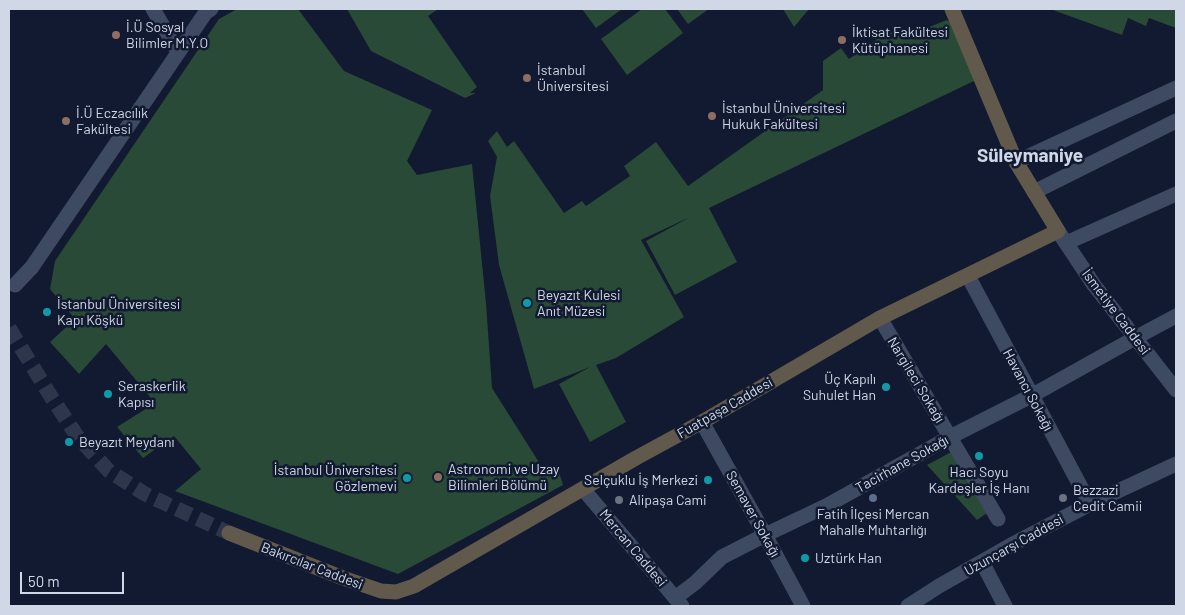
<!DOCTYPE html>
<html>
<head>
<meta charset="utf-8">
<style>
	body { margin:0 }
	#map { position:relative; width:1185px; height:615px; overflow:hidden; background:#111a30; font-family:Barlow,sans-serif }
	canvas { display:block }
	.frame { position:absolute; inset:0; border:10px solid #d0d7e6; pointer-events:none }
	.scale { position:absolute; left:20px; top:572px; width:104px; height:22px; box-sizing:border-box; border:2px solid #d0d7e6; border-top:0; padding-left:6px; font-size:15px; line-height:18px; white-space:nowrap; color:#d0d7e6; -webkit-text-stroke:4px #111a30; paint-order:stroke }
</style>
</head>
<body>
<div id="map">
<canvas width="1185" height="615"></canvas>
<div class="frame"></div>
<div class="scale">50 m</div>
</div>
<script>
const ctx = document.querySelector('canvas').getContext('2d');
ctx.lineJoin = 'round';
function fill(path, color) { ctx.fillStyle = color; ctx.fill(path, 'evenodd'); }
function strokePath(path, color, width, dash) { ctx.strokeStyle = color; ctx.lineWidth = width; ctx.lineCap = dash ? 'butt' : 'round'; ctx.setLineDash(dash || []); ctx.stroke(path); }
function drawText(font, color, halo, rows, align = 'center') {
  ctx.font = font + ' Barlow,sans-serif'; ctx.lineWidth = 5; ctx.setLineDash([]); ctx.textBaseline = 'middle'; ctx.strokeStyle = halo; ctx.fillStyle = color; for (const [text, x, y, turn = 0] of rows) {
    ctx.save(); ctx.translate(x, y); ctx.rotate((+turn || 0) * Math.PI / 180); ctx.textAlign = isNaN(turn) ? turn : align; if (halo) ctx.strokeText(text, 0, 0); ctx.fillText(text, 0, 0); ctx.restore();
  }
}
const green = new Path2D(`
	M237,9H298L344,71L432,110L407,161L417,175L472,164L486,303L492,388L542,467L558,469L563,485L398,574L175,491L201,469L174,436L143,458L117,427L155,403L106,344L79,374L50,342L75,319L50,289L55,261L219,19Z
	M347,9H438L428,16L477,87L470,93H476L465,98L371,51Z
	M582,9H622L596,28Z
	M642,9H665L683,33L627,75L601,39Z
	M677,9H709L688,24Z
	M783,9H809L794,27Z
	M1050,9H1176V28L1149,18L1146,26L1128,18L1122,35Z
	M947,20L953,24L976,80L709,208L737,262L675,295L646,241L690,217L641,240L684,317L616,358L596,365L626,422L590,442L559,384L590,367L534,389L499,265L490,196L497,157L488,141L497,131L507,147L514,141L564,213L582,201L586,206L630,176L624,166L656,142L688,186L823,90V61L841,48L849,59L891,29L906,36Z
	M953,451L987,513L977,520L927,465Z`);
const secondaryTunnel = new Path2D(`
	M9,328L50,395L77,436L109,471L145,494L229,533`);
const minor = new Path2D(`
	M153,9L178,52
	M1016,162L1176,88
	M1034,192L1176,121
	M1066,243L1176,194
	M968,276L1090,504
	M15,285L32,267L206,12L211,9
	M880,318L998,519
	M702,422L765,535L803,606
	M583,489L682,606
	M982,562L1005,606
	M675,598L695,583L722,557L765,535L826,506L950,437L1031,396L1135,338
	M908,606L939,586L1013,544L1090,504L1176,464`);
const tertiary = new Path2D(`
	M1058,231L1094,285L1176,390
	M1135,338L1176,316`);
const secondary = new Path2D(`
	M229,533L343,578L381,591L396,592L414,586L636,458L702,422L880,318L1058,231L1016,162L952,9`);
const markers = [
	[116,35,5,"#8d6e63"],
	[842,40,5,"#8d6e63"],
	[527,78,5,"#8d6e63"],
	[712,116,5,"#8d6e63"],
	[66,121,5,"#8d6e63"],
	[527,303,5,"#0f9aa8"],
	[47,312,5,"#0f9aa8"],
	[886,387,5,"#0f9aa8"],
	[108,394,5,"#0f9aa8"],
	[69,442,5,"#0f9aa8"],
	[979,456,5,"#0f9aa8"],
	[438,477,5,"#8d6e63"],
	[407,478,5,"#0f9aa8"],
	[708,480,5,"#0f9aa8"],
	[873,498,5,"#5c6f8a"],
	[1063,498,5,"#6b7280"],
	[619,500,5,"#6b7280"],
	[805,558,5,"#0f9aa8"]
];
const poiNames = [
	["İ.Ü Sosyal",126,27],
	["Bilimler M.Y.O",126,43],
	["İktisat Fakültesi",852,32],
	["Kütüphanesi",852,48],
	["İstanbul",537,70],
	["Üniversitesi",537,86],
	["İstanbul Üniversitesi",722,108],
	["Hukuk Fakültesi",722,124],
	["İ.Ü Eczacılık",76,113],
	["Fakültesi",76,129],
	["Beyazıt Kulesi",537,295],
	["Anıt Müzesi",537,311],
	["İstanbul Üniversitesi",57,304],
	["Kapı Köşkü",57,320],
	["Üç Kapılı",876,379,"right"],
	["Suhulet Han",876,395,"right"],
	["Seraskerlik",118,386],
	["Kapısı",118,402],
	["Beyazıt Meydanı",79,442],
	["Astronomi ve Uzay",448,469],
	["Bilimleri Bölümü",448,485],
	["İstanbul Üniversitesi",397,470,"right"],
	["Gözlemevi",397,486,"right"],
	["Hacı Soyu",979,472,"center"],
	["Kardeşler İş Hanı",979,488,"center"],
	["Selçuklu İş Merkezi",698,480,"right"],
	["Bezzazi",1073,490],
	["Cedit Camii",1073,506],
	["Alipaşa Cami",629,500],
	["Fatih İlçesi Mercan",873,514,"center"],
	["Mahalle Muhtarlığı",873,530,"center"],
	["Uztürk Han",815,558]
];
const streetNames = [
	["İsmetiye Caddesi",1116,312,53],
	["Nargileci Sokağı",916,380,59],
	["Havancı Sokağı",1028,390,62],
	["Fuatpaşa Caddesi",725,408,-30],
	["Tacirhane Sokağı",902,464,-29],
	["Semaver Sokağı",753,514,61],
	["Uzunçarşı Caddesi",1014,545,-29],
	["Mercan Caddesi",633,548,50],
	["Bakırcılar Caddesi",312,566,21]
];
const districtNames = [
	["Süleymaniye",1030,156]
];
fill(green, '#284a36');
strokePath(secondaryTunnel, '#2e364b', 15, [15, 8]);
strokePath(minor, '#3e4962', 15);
strokePath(tertiary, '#3e4962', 15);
strokePath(secondary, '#61594c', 15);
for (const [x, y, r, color] of markers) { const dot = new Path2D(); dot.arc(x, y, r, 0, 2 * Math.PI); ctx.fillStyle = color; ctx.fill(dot); strokePath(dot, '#111a30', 2); }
drawText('14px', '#d0d7e6', '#111a30', poiNames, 'left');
drawText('14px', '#d0d7e6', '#111a30', streetNames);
drawText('bold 19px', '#d0d7e6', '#111a30', districtNames);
</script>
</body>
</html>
